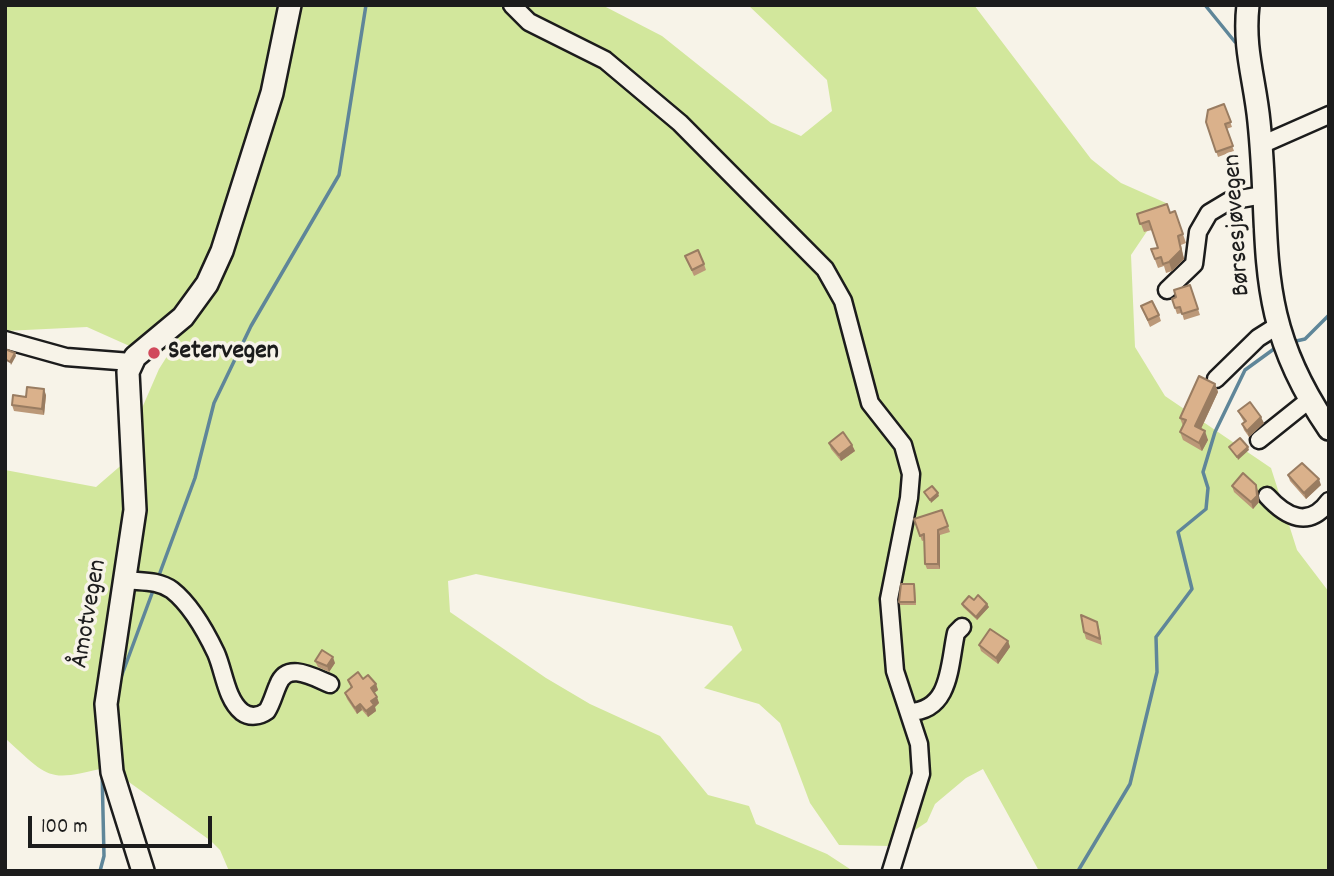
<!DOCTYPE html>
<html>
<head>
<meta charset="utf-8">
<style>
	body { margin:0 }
	#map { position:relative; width:1334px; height:876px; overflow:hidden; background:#f7f3e8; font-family:Dekko,sans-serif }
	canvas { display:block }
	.frame { position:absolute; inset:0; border:7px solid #1c1c1c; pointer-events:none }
	.scale { position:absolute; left:28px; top:816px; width:184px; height:32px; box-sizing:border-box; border:4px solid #1c1c1c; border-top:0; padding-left:9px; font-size:21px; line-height:24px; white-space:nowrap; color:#1c1c1c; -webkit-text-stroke:5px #f7f3e8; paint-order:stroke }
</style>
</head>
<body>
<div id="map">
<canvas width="1334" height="876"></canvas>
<div class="frame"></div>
<div class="scale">100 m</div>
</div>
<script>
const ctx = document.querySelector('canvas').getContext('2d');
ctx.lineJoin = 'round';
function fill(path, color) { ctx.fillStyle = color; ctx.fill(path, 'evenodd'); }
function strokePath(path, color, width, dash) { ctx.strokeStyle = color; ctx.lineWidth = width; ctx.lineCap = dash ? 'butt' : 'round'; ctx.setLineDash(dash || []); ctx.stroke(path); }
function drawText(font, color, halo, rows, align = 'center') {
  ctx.font = font + ' Dekko,sans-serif'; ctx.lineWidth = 7; ctx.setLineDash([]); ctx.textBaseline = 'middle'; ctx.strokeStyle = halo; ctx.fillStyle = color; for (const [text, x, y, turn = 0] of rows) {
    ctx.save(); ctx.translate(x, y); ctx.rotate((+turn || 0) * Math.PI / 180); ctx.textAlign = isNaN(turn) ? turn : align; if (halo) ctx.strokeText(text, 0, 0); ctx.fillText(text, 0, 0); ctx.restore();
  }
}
const green = new Path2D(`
	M5,5H602L662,36L771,123L801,136L832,111L827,80L748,5H974L1091,159L1121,183L1166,203L1131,255L1135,347L1165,396L1271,468L1297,550L1329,592V871H1039L983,769L966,778L935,804L927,822L891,846L839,845L810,803L780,723L759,704L704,688L742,650L732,626L476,574L448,581L450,612L546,678L590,704L660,736L708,795L749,806L756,824L827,854L853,871H229L220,850L211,841L108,767C47,782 51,780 5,738V470L96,487L140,449L139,415L159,369L171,350L134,348L87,327L5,331Z`);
const stream = new Path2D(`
	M1205,5L1235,42
	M1292,342L1305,339L1329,315
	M158,578L195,478L214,403L251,326L339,175L366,5
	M120,680L154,588
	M100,871L104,856L102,769
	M1078,871L1130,784L1157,672L1156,637L1192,589L1178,532L1206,509L1208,488L1203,472L1215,432L1245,370L1278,346`);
const minor = new Path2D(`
	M512,5L529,22L605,60L680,123L825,269L843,301L870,403L903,445L911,474L909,498L889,599L895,671L919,744L921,774L891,871
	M1261,145L1329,115
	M1167,290L1194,264L1198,232L1209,213L1229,201L1263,195
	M5,340L66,357L131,362
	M1216,379L1258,338L1277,326
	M1259,440L1309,400
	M1267,496C1286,517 1309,529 1329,501
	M125,580C142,582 158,580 172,590C191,605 206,632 216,653C224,671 226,699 242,712C250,718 260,716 267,711C272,703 274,694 278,685C287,661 313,677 330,684
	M909,712C951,711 949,665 956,633L962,627`);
const major = new Path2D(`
	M1248,5C1243,49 1255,80 1259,122C1272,247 1251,316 1329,429
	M143,871L112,772L106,704L135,510L128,372L135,357L183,317L207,284L222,251L272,93L290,5`);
const wall = new Path2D(`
	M1224,104L1232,127L1226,129L1234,151L1218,157L1206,122Z
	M1175,211L1186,243L1181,245L1184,259L1172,271L1166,273L1164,266L1158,268L1151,249L1158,248L1152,230L1144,232L1137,214L1170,213Z
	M685,256L704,264L706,270L694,276Z
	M1190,285L1200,315L1184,320L1182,313L1177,314L1175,308L1176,297Z
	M1141,306L1159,315L1161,321L1150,327Z
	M1215,384L1218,392L1201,429L1208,440L1202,451L1183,440L1180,432L1183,426L1180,418Z
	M46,395L44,415L14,411L12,405L26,397Z
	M1238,411L1264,423L1249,437L1244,430L1242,424L1244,422L1241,417Z
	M829,443L852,445L855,451L841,461L831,449Z
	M1288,475L1321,485L1306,499L1290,481Z
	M1232,486L1258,491L1259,502L1253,509L1234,492Z
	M942,510L950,532L940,535V569H927L925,564V540L922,541L914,519Z
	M915,587L916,605H900L899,602Z
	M974,600L989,607L977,620L963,607L962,604Z
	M1097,622L1099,628L1102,645L1086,639L1084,632Z
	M1008,641L1010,647L998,664L981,651L979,645Z
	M315,661L335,663L329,672L318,667Z
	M363,679L376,684L378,690L374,693L379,703L375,707L376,711L368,717L362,710L357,714L347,699L345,693L351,688L348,680Z`);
const shadedWall = new Path2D(`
	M1178,236L1184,259L1172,271L1169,262Z
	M15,353L16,356L11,365L10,362Z
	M1215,384L1218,392L1198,435L1195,426Z
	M44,389L46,395L44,415L42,409Z
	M1261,417L1264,423L1249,437L1247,431Z
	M1205,431L1208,440L1202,451L1199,443Z
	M852,445L855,451L841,461L839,455Z
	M1248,447L1249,450L1238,460L1237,457Z
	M1319,479L1321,485L1306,499L1304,493Z
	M1256,485L1258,491L1259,502L1253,509L1251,502Z
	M938,493L939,496L931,503L930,500Z
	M938,530L940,535V569L938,564Z
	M987,604L989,607L977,620L976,617Z
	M1008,641L1010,647L998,664L996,658Z
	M333,657L335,663L329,672L327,666Z
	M376,684L378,690L373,694L371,688Z
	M377,697L379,703L375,707L376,711L368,717L366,711L371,701Z
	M360,704L362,710L357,714L355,708Z`);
const building = new Path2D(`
	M1224,104L1231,122L1225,124L1233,146L1216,152L1206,122L1208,110Z
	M1167,204L1170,213L1175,211L1183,234L1178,236L1181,250L1169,262L1163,264L1161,257L1155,259L1151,249L1158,248L1149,221L1140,224L1137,214Z
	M698,250L704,264L692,270L685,256Z
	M1190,285L1198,309L1182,314L1180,307L1175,308L1172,299L1176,297L1174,290Z
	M1152,301L1159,315L1148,320L1141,306Z
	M5,349L15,353L10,362L5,359Z
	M1199,376L1215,384L1195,426L1205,431L1199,443L1180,432L1186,420L1180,418Z
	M27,387L44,389L42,409L12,405L13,395L26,397Z
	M1250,402L1261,417L1247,431L1242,424L1246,421L1238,411Z
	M843,432L852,445L839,455L829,443Z
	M1240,438L1248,447L1237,457L1229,447Z
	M1302,463L1319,479L1304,493L1288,475Z
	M1243,473L1256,485L1257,496L1251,502L1232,486Z
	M932,486L938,493L930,500L924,492Z
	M942,510L948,526L938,530V564H925L924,534L920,536L914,519Z
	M901,584H914L915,602H899Z
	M978,595L987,604L976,617L962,604L969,596L974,600Z
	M1081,615L1097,622L1100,639L1084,632Z
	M990,629L1008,641L996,658L979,645Z
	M322,650L333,657L327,666L315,661Z
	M358,672L363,679L368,675L376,684L371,688L377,697L371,701L374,705L366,711L360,704L355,708L345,693L352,687L348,680Z`);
const markers = [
	[154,353,7,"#d1495b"]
];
const streetNames = [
	["Børsesjøvegen",1239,225,-94],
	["Åmotvegen",91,614,-80]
];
const poiNames = [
	["Setervegen",168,353]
];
fill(green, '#d2e79c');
strokePath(stream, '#5f8699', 3.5);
strokePath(minor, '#1c1c1c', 21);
strokePath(major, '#1c1c1c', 26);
strokePath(minor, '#f7f3e8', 16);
strokePath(major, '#f7f3e8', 21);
fill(wall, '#bb9878');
fill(shadedWall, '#997c61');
fill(building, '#dab18b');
strokePath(building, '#997c61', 2);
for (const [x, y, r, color] of markers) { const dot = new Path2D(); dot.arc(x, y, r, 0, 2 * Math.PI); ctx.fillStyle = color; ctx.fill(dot); strokePath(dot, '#f7f3e8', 2.5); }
drawText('26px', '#1c1c1c', '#f7f3e8', streetNames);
drawText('bold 26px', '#1c1c1c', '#f7f3e8', poiNames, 'left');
</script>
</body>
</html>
